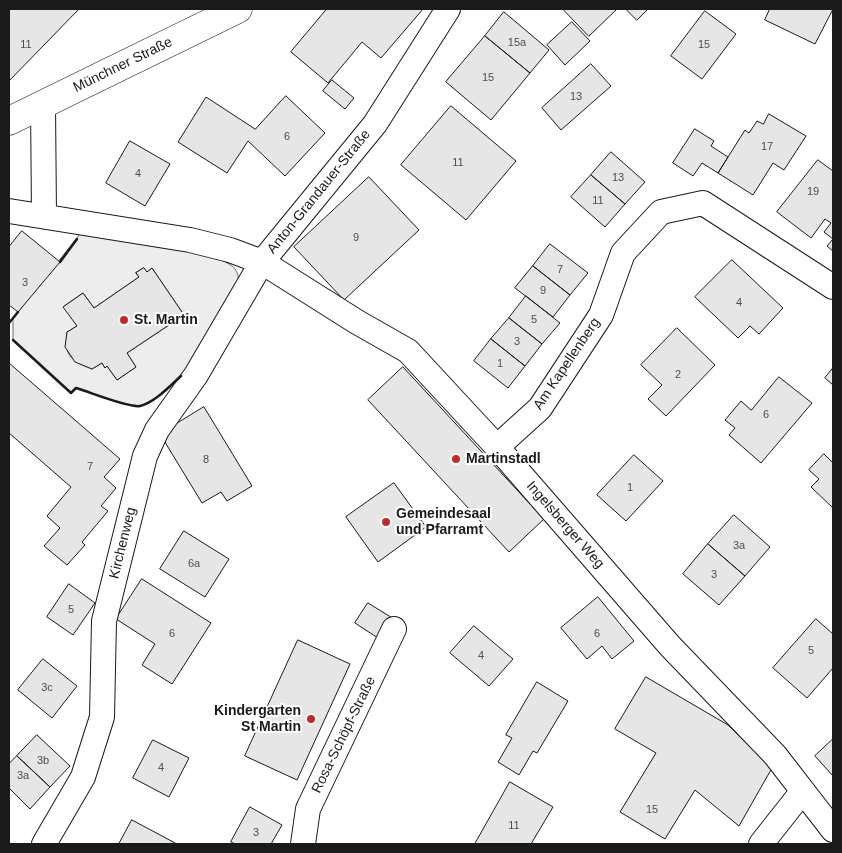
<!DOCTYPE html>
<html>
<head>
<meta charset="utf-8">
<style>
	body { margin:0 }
	#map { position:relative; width:842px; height:853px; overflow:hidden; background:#fff; font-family:Helvetica,sans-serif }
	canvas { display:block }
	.frame { position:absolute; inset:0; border:10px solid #1a1a1a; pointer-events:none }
</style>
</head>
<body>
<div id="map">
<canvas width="842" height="853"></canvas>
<div class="frame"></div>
</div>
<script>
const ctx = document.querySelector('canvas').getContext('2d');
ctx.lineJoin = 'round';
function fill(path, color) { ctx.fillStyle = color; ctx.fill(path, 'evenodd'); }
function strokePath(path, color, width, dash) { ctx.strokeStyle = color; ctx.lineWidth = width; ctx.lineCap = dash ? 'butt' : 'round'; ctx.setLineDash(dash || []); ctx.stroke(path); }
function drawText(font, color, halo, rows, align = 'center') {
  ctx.font = font + ' Helvetica,sans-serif'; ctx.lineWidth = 4; ctx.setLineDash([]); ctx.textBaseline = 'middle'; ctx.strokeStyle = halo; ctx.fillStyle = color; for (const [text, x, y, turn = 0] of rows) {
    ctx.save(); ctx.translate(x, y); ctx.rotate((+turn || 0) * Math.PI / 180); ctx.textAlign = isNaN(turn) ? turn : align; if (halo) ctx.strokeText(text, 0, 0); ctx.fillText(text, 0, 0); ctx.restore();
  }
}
const green = new Path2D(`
	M82,232C108,236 223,251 235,269C240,276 239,285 238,292L182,376L156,398L140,406L122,403L76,388L71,393L13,340V319ZM144,268L147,272L152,268L184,315L127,353L136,367L117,380L107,366L105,368L102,363L92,369C71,361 64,356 67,332L77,326L64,306L83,293L94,308L139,277L136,273Z`);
const building = new Path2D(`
	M9,9H79L9,81Z
	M327,9H423L381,58L362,42L328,83L291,52Z
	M563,9H617L589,36Z
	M626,9H648L637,20Z
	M770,9H833L815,44L765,20Z
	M705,11L736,34L702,79L671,56Z
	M504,12L549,50L530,73L485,36Z
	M572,22L590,41L565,65L547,45Z
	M485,36L530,73L491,120L446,82Z
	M591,64L611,86L561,130L542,108Z
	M332,80L354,98L345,109L323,91Z
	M286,96L325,133L285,176L248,141L227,173L178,142L206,97L255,129Z
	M451,106L516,161L466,220L401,165Z
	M769,114L806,136L784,170L773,163L753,195L718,173L745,130L749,133L757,121L763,124Z
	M695,129L714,141L711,146L728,157L718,173L702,163L693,176L673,163Z
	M130,141L170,164L145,206L106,183Z
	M611,152L645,182L625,204L591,175Z
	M818,160L833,171V251L827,246L833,239L824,232L831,223L825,219L811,238L777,212Z
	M591,175L625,204L605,227L571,197Z
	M369,177L419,230L344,300L294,247Z
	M22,231L60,262L18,312L9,305V247Z
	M550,244L588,273L570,295L533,266Z
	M732,260L783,308L759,334L750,326L738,338L695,297Z
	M533,266L570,295L553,317L515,288Z
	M144,268L147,272L152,268L184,315L127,353L136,367L117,380L107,366L105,368L102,363L92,369L75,362L65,347L67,332L77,326L63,307L83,293L94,308L139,277L136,273Z
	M526,296L560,323L542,344L509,318Z
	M509,318L542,344L525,366L491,339Z
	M677,328L715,365L666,416L648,399L662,385L641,365Z
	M491,339L525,366L508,388L474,361Z
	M9,363L120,459L104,477L116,488L101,506L108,511L82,542L85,545L67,565L44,546L60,528L47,516L71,487L9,433Z
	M403,367L544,519L509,552L368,400Z
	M833,368V385L825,378Z
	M779,377L812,403L761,463L729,435L735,428L725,420L741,401L751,410Z
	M204,407L252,486L227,501L221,492L202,503L160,434Z
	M824,454L833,463V508L811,487L819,479L809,470Z
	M634,455L663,481L626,521L597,495Z
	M394,483L426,527L378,562L346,517Z
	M734,515L770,547L745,576L708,544Z
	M184,531L229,559L205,597L160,569Z
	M708,544L745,576L719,605L683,574Z
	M142,579L211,623L172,684L142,665L155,644L116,619Z
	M69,584L95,603L73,635L47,617Z
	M598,597L634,641L612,659L602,646L587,659L561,628Z
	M368,603L394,619L381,640L355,623Z
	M816,619L833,634V668L807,698L773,668Z
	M474,626L513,659L489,686L450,653Z
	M298,640L350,664L297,780L245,756Z
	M43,659L77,686L52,718L18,690Z
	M646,677L728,725L772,768L739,826L695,790L665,839L620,812L656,753L615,729Z
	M537,682L568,701L537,753L533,751L519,775L498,762L512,738L506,735Z
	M37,735L70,766L50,787L17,756Z
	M833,739V776L815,756Z
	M153,740L189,758L169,797L133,778Z
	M17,756L50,787L30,809L9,788V764Z
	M510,782L553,807L531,844H475Z
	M250,807L282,825L271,844H235L231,842Z
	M132,820L177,844H119Z`);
const street = new Path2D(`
	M43,104L44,216
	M9,211L190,240L230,250L262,262L357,322L408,351L497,447L670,646L775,755L833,830
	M497,447L540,408L601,315L623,253L661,212L703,203L833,287
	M44,844L83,777L102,717L104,621L145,456L157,430L196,375L262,262L375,124L448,9
	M303,844L308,809L394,629
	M761,844L802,792`);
const secondary = new Path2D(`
	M9,121L238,9`);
const wall = new Path2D(`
	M60,262L77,239
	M9,323L18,312
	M13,340L71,393L76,388C90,392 128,408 140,406C153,404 171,385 181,376`);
const markers = [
	[124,320,5,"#c62828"],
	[456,459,5,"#c62828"],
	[386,522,5,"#c62828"],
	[311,719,5,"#c62828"]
];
const numberNames = [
	["15a",517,43],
	["11",26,45],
	["15",704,45],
	["15",488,78],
	["13",576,97],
	["6",287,137],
	["17",767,147],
	["11",458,163],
	["4",138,174],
	["13",618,178],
	["19",813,192],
	["11",598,201],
	["9",356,238],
	["7",560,270],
	["3",25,283],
	["9",543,291],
	["4",739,303],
	["5",534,320],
	["3",517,342],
	["1",500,364],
	["2",678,375],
	["6",766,415],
	["8",206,460],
	["7",90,467],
	["1",630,488],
	["3a",739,546],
	["6a",194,564],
	["3",714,575],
	["5",71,610],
	["6",172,634],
	["6",597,634],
	["5",811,651],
	["4",481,656],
	["3c",47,688],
	["3b",43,761],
	["4",161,768],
	["3a",23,776],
	["15",652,810],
	["11",514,826],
	["3",256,833]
];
const streetNames = [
	["Münchner Straße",123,65,-26],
	["Anton-Grandauer-Straße",319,192,-51],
	["Am Kapellenberg",567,364,-56],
	["Ingelsberger Weg",565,525,49],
	["Kirchenweg",123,543,-76],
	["Rosa-Schöpf-Straße",344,735,-64]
];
const poiNames = [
	["St. Martin",134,320],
	["Martinstadl",466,459],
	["Gemeindesaal",396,514],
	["und Pfarramt",396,530],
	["Kindergarten",301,711,"right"],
	["St Martin",301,727,"right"]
];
fill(green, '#ededed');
strokePath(green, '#6a6a6a', 1);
fill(building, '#e6e6e6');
strokePath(building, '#1a1a1a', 1);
strokePath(street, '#1a1a1a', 26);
strokePath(secondary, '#1a1a1a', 29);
strokePath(street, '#fff', 24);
strokePath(secondary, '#fff', 28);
strokePath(wall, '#1a1a1a', 2.5);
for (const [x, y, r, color] of markers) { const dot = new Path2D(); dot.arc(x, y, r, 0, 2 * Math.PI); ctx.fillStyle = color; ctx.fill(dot); strokePath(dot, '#fff', 2); }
drawText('11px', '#4d4d4d', null, numberNames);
drawText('14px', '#1a1a1a', '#fff', streetNames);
drawText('bold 14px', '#1a1a1a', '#fff', poiNames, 'left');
</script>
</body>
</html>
